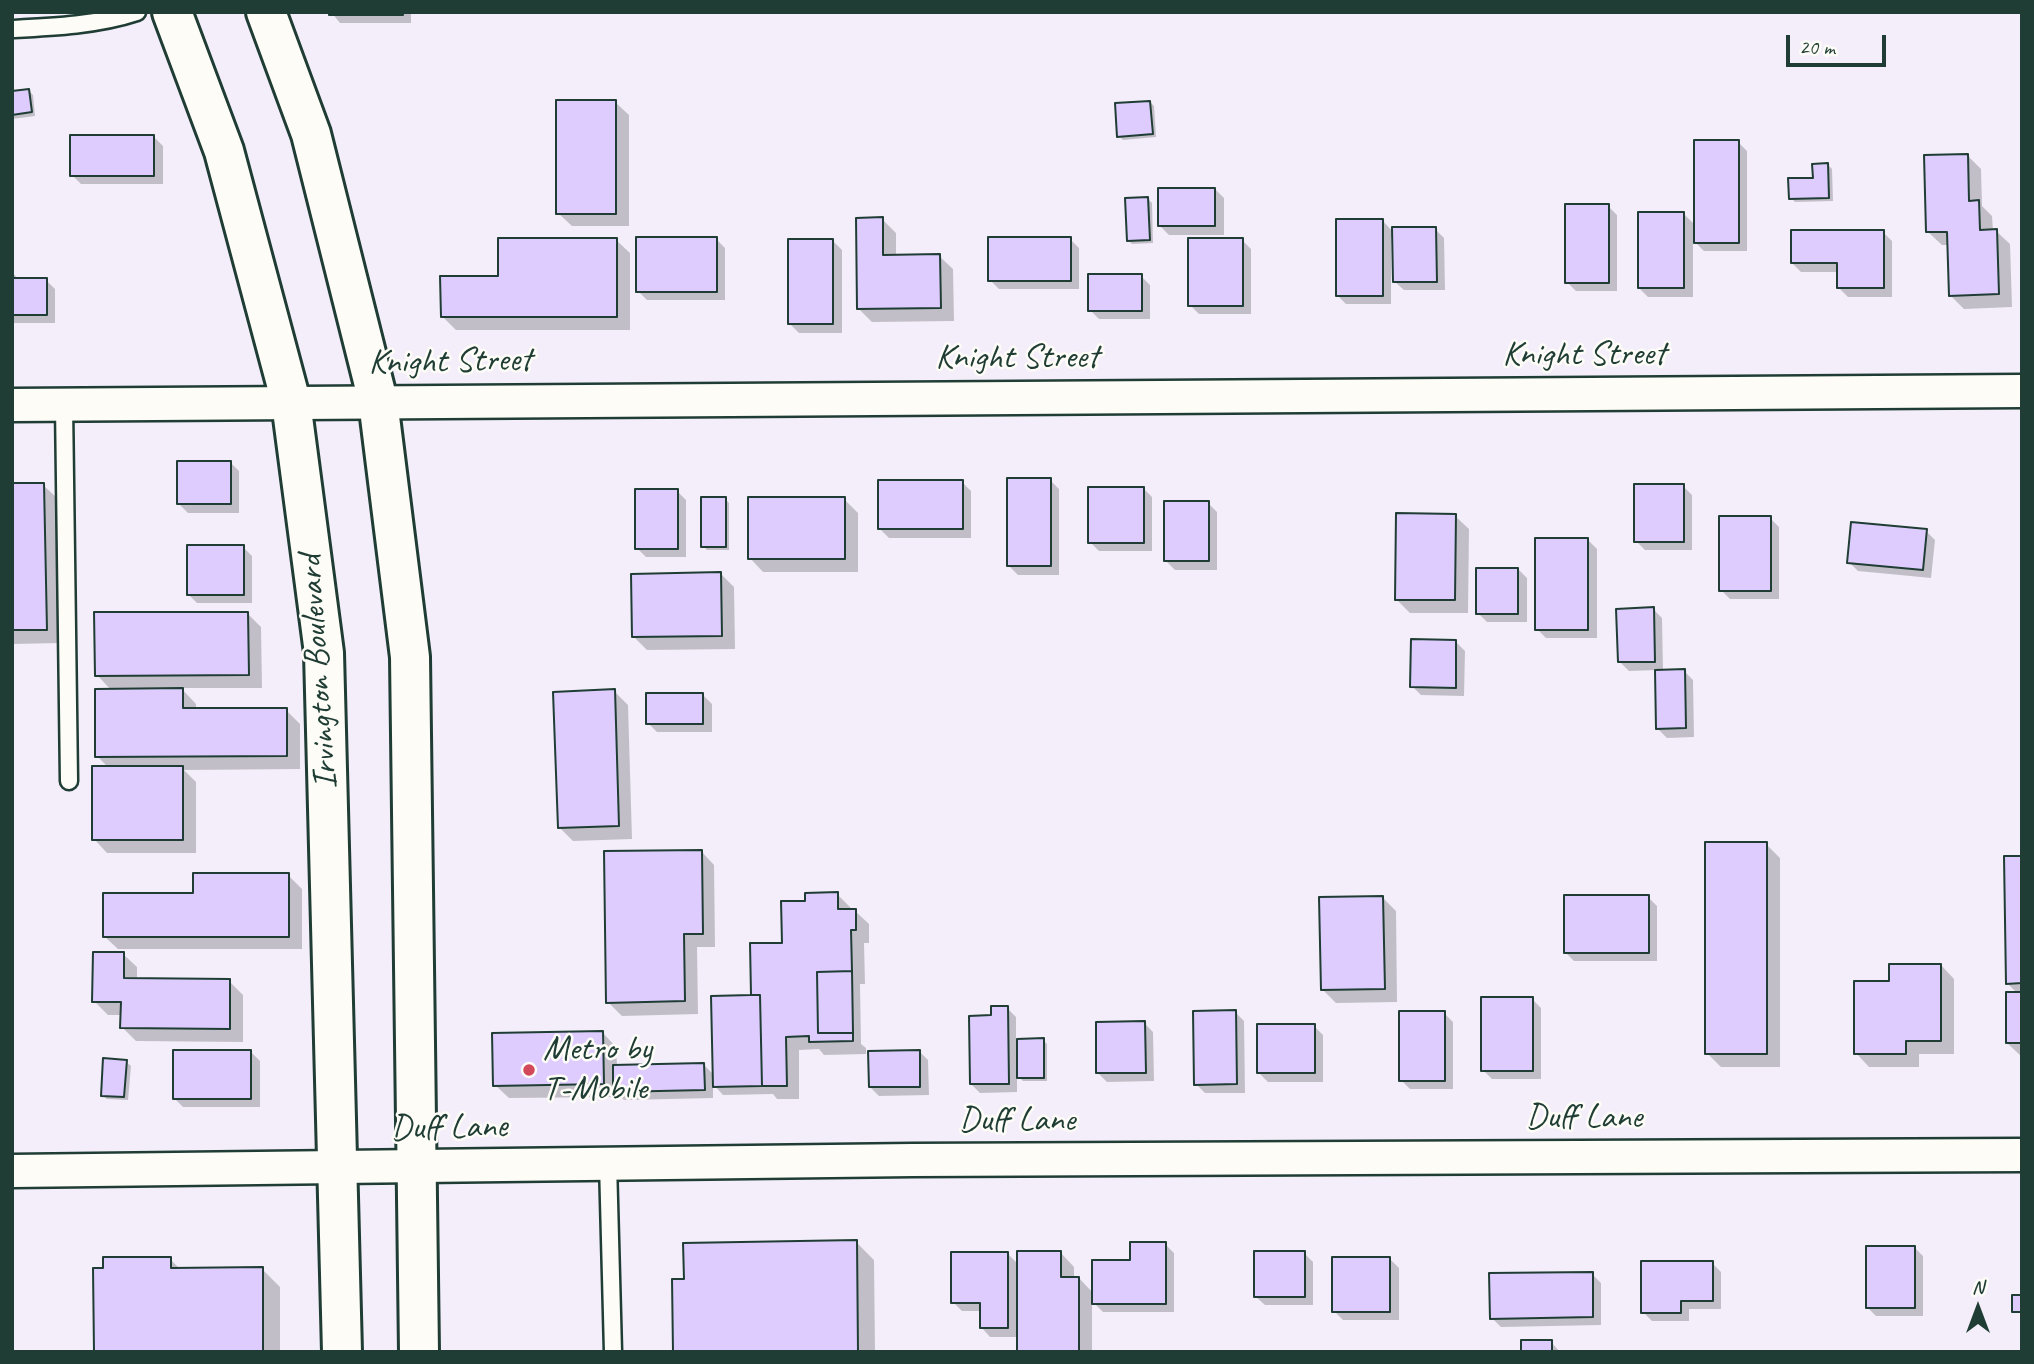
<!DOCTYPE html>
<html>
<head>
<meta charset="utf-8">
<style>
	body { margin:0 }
	#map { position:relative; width:2034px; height:1364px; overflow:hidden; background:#f3eef9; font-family:Caveat,sans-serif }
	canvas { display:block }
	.frame { position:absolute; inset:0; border:14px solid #1f3d34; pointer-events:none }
	.north { position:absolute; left:1943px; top:1273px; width:70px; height:70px; -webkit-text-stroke:5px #fdfcf7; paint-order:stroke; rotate:0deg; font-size:19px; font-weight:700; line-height:28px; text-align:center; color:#1f3d34 }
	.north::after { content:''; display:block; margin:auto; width:24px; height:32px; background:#1f3d34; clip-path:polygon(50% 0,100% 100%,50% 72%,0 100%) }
	.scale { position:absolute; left:1786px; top:35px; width:100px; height:32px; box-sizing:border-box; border:4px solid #1f3d34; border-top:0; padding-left:9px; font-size:21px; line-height:24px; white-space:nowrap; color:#1f3d34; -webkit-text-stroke:5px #fdfcf7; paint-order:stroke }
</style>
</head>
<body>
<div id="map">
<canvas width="2034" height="1364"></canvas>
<div class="frame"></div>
<div class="north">N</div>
<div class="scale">20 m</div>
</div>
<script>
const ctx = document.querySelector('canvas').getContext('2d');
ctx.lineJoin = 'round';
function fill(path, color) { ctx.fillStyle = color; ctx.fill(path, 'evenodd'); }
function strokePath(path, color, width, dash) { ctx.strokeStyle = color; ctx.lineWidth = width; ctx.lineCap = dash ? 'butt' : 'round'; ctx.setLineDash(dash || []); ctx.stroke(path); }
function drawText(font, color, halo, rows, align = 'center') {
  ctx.font = font + ' Caveat,sans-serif'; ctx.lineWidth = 5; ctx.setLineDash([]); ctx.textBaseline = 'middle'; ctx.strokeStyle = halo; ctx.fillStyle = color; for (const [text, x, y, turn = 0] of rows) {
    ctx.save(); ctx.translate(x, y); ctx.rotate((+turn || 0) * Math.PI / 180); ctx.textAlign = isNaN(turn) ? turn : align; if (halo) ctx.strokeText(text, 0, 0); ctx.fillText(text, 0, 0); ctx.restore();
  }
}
const shadow = new Path2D(`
	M331,12H411V23H340Z
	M29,91L33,95L35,116L12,119V93Z
	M615,102L629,115V226H572L558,213Z
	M1150,102L1154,106L1156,137L1123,140L1119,136Z
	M154,137L163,146V184H81L72,175Z
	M1738,142L1747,151V251H1704L1693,240V297H1648L1639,288L1684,214L1695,225Z
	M1967,155L1981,169L1982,206L1992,216L1993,231H1996L2010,244L2012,307L1964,309L1950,295L1949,245H1942L1928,232Z
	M1828,165L1832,169L1833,201L1795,202L1791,198L1815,179Z
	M1215,189L1224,198V235H1169L1160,226Z
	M1148,199L1152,203L1153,243L1132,244L1128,240Z
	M1608,206L1617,215V291H1576L1567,282Z
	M882,219L896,233V256H939L953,269L954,321L872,322L859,309Z
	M1382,220L1394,233L1435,229L1444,238L1445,290H1404L1395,282L1394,238H1391V304H1346L1337,295Z
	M1883,232L1892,241V297H1848L1839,288V272H1801L1792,263Z
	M716,239L725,248V300H647L638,291Z
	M1070,239L1079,248V289H999L990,280Z
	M616,240L630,253V330H456L442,316L499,277Z
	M1242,240L1251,249V314H1199L1190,305Z
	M833,241L842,250V333H799L790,324Z
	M12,272L19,280H46L55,289V323H12Z
	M1141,276L1150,285V319H1099L1090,310Z
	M230,462L239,471V513H188L179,504Z
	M1050,480L1059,489V575H1018L1009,566Z
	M962,482L971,491V538H889L880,529Z
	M12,485H43L57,498L60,643L12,644Z
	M1683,486L1692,495V550H1645L1636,541Z
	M1143,488L1152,497V551H1099L1090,542Z
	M677,491L686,500V557H646L637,548Z
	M725,499L729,503V550H707L703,546Z
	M844,499L858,513V572H763L750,558Z
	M1208,503L1217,512V570H1175L1166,561Z
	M1455,516L1469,529L1468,613H1410L1396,599Z
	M1770,518L1779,527V599H1730L1721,590Z
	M1926,531L1935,540L1931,578L1858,571L1849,562Z
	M1588,540L1597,549V638H1546L1537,629Z
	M243,547L252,556V603H197L188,594Z
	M1518,569L1527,578V622H1487L1478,613Z
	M721,574L734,587L735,649L647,650L634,637Z
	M1653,609L1662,618L1663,672L1684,671L1693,680L1694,737L1667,738L1658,729L1657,670L1629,671L1620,662Z
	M248,614L261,627L262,688H181L196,704V710H286L300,724V769L184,770L196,782V853H107L94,839L109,768L97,756L112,691L97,675Z
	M1456,642L1465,651L1464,696L1421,695L1412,686Z
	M614,691L628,705L632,839L573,841L559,827Z
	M703,695L712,704V732H657L648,723Z
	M1766,844L1780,858V1067H1721L1707,1053Z
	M701,851L714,865L715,947H697L698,1014L622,1016L608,1002Z
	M2022,858V1056H2021L2007,1043L2018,994L2007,983Z
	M288,875L302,889V949H118L104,936L195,895Z
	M837,894L851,908V911H855L869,924V943H864L865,984H860L861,1044L866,1048V1054L824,1055L819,1049L799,1050V1099H777L773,1094L723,1095L713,1084V1098L624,1100L617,1093V1097L509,1098L495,1085L603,1033L616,1047L617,1066L704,1065L714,1075L807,902Z
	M1382,897L1396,911L1397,1002L1336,1003L1322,989Z
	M1648,897L1657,906V961H1574L1565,952Z
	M123,954L137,967V980L229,981L243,995V1042L136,1041L122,1027V1015H108L94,1001Z
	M1941,965L1954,979V1054H1919V1067H1869L1856,1053L1891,983Z
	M1532,999L1541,1008V1079H1492L1483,1070Z
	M1007,1008L1016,1017V1041L1043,1040L1047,1044V1081H1023L1017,1075V1092L980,1093L971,1084L993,1017Z
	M1235,1012L1244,1021L1245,1093H1205L1196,1084Z
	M1444,1013L1453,1022V1089H1410L1401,1080Z
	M1144,1023L1153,1032L1154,1081L1107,1082L1098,1073Z
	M1314,1026L1323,1035V1082H1268L1259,1073Z
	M919,1051L928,1060L929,1095L879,1096L870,1087Z
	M251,1052L260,1061V1107H183L174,1098Z
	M126,1062L131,1066L128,1100L107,1099L102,1095Z
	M856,1242L874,1260L875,1352H675L685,1281Z
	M1165,1244L1174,1253V1312H1103L1092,1301V1352H1019V1337H990L982,1328V1311H962L953,1302L1008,1254L1019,1265L1061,1253L1074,1267V1278H1079L1094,1294L1132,1262Z
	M1914,1247L1923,1256V1316H1876L1867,1307Z
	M1304,1253L1313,1262V1305H1265L1256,1297Z
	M170,1259L181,1270L262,1269L280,1287V1352H95Z
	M1390,1259L1399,1268V1320H1343L1334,1311Z
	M1712,1263L1721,1272V1309H1689V1321H1652L1643,1312Z
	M1592,1274L1601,1283V1325L1501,1327L1492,1318Z
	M1551,1342L1560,1352H1523Z`);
const building = new Path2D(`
	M329,12H403V15H329Z
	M29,89L32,112L12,115V91Z
	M556,100H616V214H556Z
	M1150,101L1153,134L1117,137L1115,103Z
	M70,135H154V176H70Z
	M1694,140H1739V243H1694Z
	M1968,154L1969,201L1979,200L1980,230L1997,229L1999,294L1949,296L1947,232H1926L1924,155Z
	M1828,163L1829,198L1789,199L1788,178H1813L1812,164Z
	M1158,188H1215V226H1158Z
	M1148,197L1150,240L1127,241L1125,198Z
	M1565,204H1609V283H1565Z
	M1638,212H1684V288H1638Z
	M883,217V255L940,254L941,308L857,309L856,218Z
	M1336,219H1383V296H1336Z
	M1392,227H1436L1437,282H1393Z
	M1791,230H1884V288H1837V263H1791Z
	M636,237H717V292H636Z
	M988,237H1071V281H988Z
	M498,238H617V317H441L440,276H498Z
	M1188,238H1243V306H1188Z
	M788,239H833V324H788Z
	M12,270V278H47V315H12Z
	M1088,274H1142V311H1088Z
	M177,461H231V504H177Z
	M1007,478H1051V566H1007Z
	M878,480H963V529H878Z
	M12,483H44L47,630H12Z
	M1634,484H1684V542H1634Z
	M1088,487H1144V543H1088Z
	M635,489H678V549H635Z
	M701,497H726V547H701Z
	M748,497H845V559H748Z
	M1164,501H1209V561H1164Z
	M1396,513L1456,514L1455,600H1395Z
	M1719,516H1771V591H1719Z
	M1851,522L1927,529L1923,570L1847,563Z
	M1535,538H1588V630H1535Z
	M187,545H244V595H187Z
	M1476,568H1518V614H1476Z
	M721,572L722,636L632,637L631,574Z
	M1654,607L1655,662H1618L1616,609Z
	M94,612H248L249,675L95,676Z
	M1411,639L1456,640V688L1410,687Z
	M1685,669L1686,728L1656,729L1655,670Z
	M183,688V708H287V756L95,757V689Z
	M615,689L619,826L558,828L553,692Z
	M646,693H703V724H646Z
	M92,766H183V840H92Z
	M1705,842H1767V1054H1705Z
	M702,850L703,934H684L685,1001L606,1003L604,851Z
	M2004,856H2022V983L2006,984Z
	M193,873H289V937H103V893H193Z
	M838,892V909H856V930H851L852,971L817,972L818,1033H853V1041L809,1042V1036L786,1037L787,1086H762L760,995H751L750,943H782L781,901H805V893Z
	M1564,895H1649V953H1564Z
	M1383,896L1385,989L1321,990L1319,897Z
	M93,952H124V978L230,979V1029L120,1028L121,1002H92Z
	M1889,964H1941V1041H1906V1054H1854V981H1889Z
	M852,971L853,1033H818L817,972Z
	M2006,992H2022V1043H2006Z
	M751,995H760L762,1086L713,1087L711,996Z
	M1481,997H1533V1071H1481Z
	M991,1006H1008L1009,1084H970L969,1016L991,1015Z
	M1236,1010L1237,1084L1194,1085L1193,1011Z
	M1399,1011H1445V1081H1399Z
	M1145,1021L1146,1073H1096V1022Z
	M1257,1024H1315V1073H1257Z
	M603,1031L604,1084L493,1086L492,1033Z
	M1044,1038V1078H1017V1039Z
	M173,1050H251V1099H173Z
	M920,1050V1087H869L868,1051Z
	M103,1058L127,1060L124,1097L101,1096Z
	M704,1063L705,1090L613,1092V1065Z
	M857,1240L858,1352H673L672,1279H684L683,1243Z
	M1130,1242H1166V1304H1092V1260H1130Z
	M1866,1246H1915V1308H1866Z
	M1017,1251H1061V1277H1079V1352H1017Z
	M1254,1251H1305V1297H1254Z
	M951,1252H1008V1328H980V1303H951Z
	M103,1257H171V1268L263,1267V1352H94L93,1268H103Z
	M1332,1257H1390V1312H1332Z
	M1641,1261H1713V1301H1681V1313H1641Z
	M1593,1272V1317L1490,1319L1489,1273Z
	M2012,1295H2022V1312H2012Z
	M1521,1340H1552V1352H1521Z`);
const service = new Path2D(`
	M12,29C53,27 98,25 137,12
	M64,405L69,781
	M608,1163L613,1352`);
const minor = new Path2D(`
	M12,405L2022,391
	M12,1171L913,1160L2022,1155`);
const secondary = new Path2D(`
	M172,12L224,151L291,402L324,653L342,1352
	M266,12L311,134L378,401L410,657L419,1352`);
const markers = [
	[529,1070,7,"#d1495b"]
];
const streetNames = [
	["Knight Street",1584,355],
	["Knight Street",1017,358],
	["Knight Street",450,362,-1],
	["Irvington Boulevard",319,672,-94],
	["Duff Lane",1584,1118],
	["Duff Lane",1017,1121],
	["Duff Lane",449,1128,-1]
];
const poiNames = [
	["Metro by",543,1050],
	["T-Mobile",543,1090]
];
fill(shadow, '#0003');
fill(building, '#ddccfd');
strokePath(building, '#1f3d34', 2);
strokePath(service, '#1f3d34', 21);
strokePath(minor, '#1f3d34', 37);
strokePath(secondary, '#1f3d34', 44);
strokePath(service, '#fdfcf7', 16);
strokePath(minor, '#fdfcf7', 32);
strokePath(secondary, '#fdfcf7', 38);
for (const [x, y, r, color] of markers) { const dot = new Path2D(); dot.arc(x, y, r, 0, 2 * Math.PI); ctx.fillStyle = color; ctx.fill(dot); strokePath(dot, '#fdfcf7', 2.5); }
drawText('35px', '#1f3d34', '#fdfcf7', streetNames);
drawText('35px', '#1f3d34', '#fdfcf7', poiNames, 'left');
</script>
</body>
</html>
